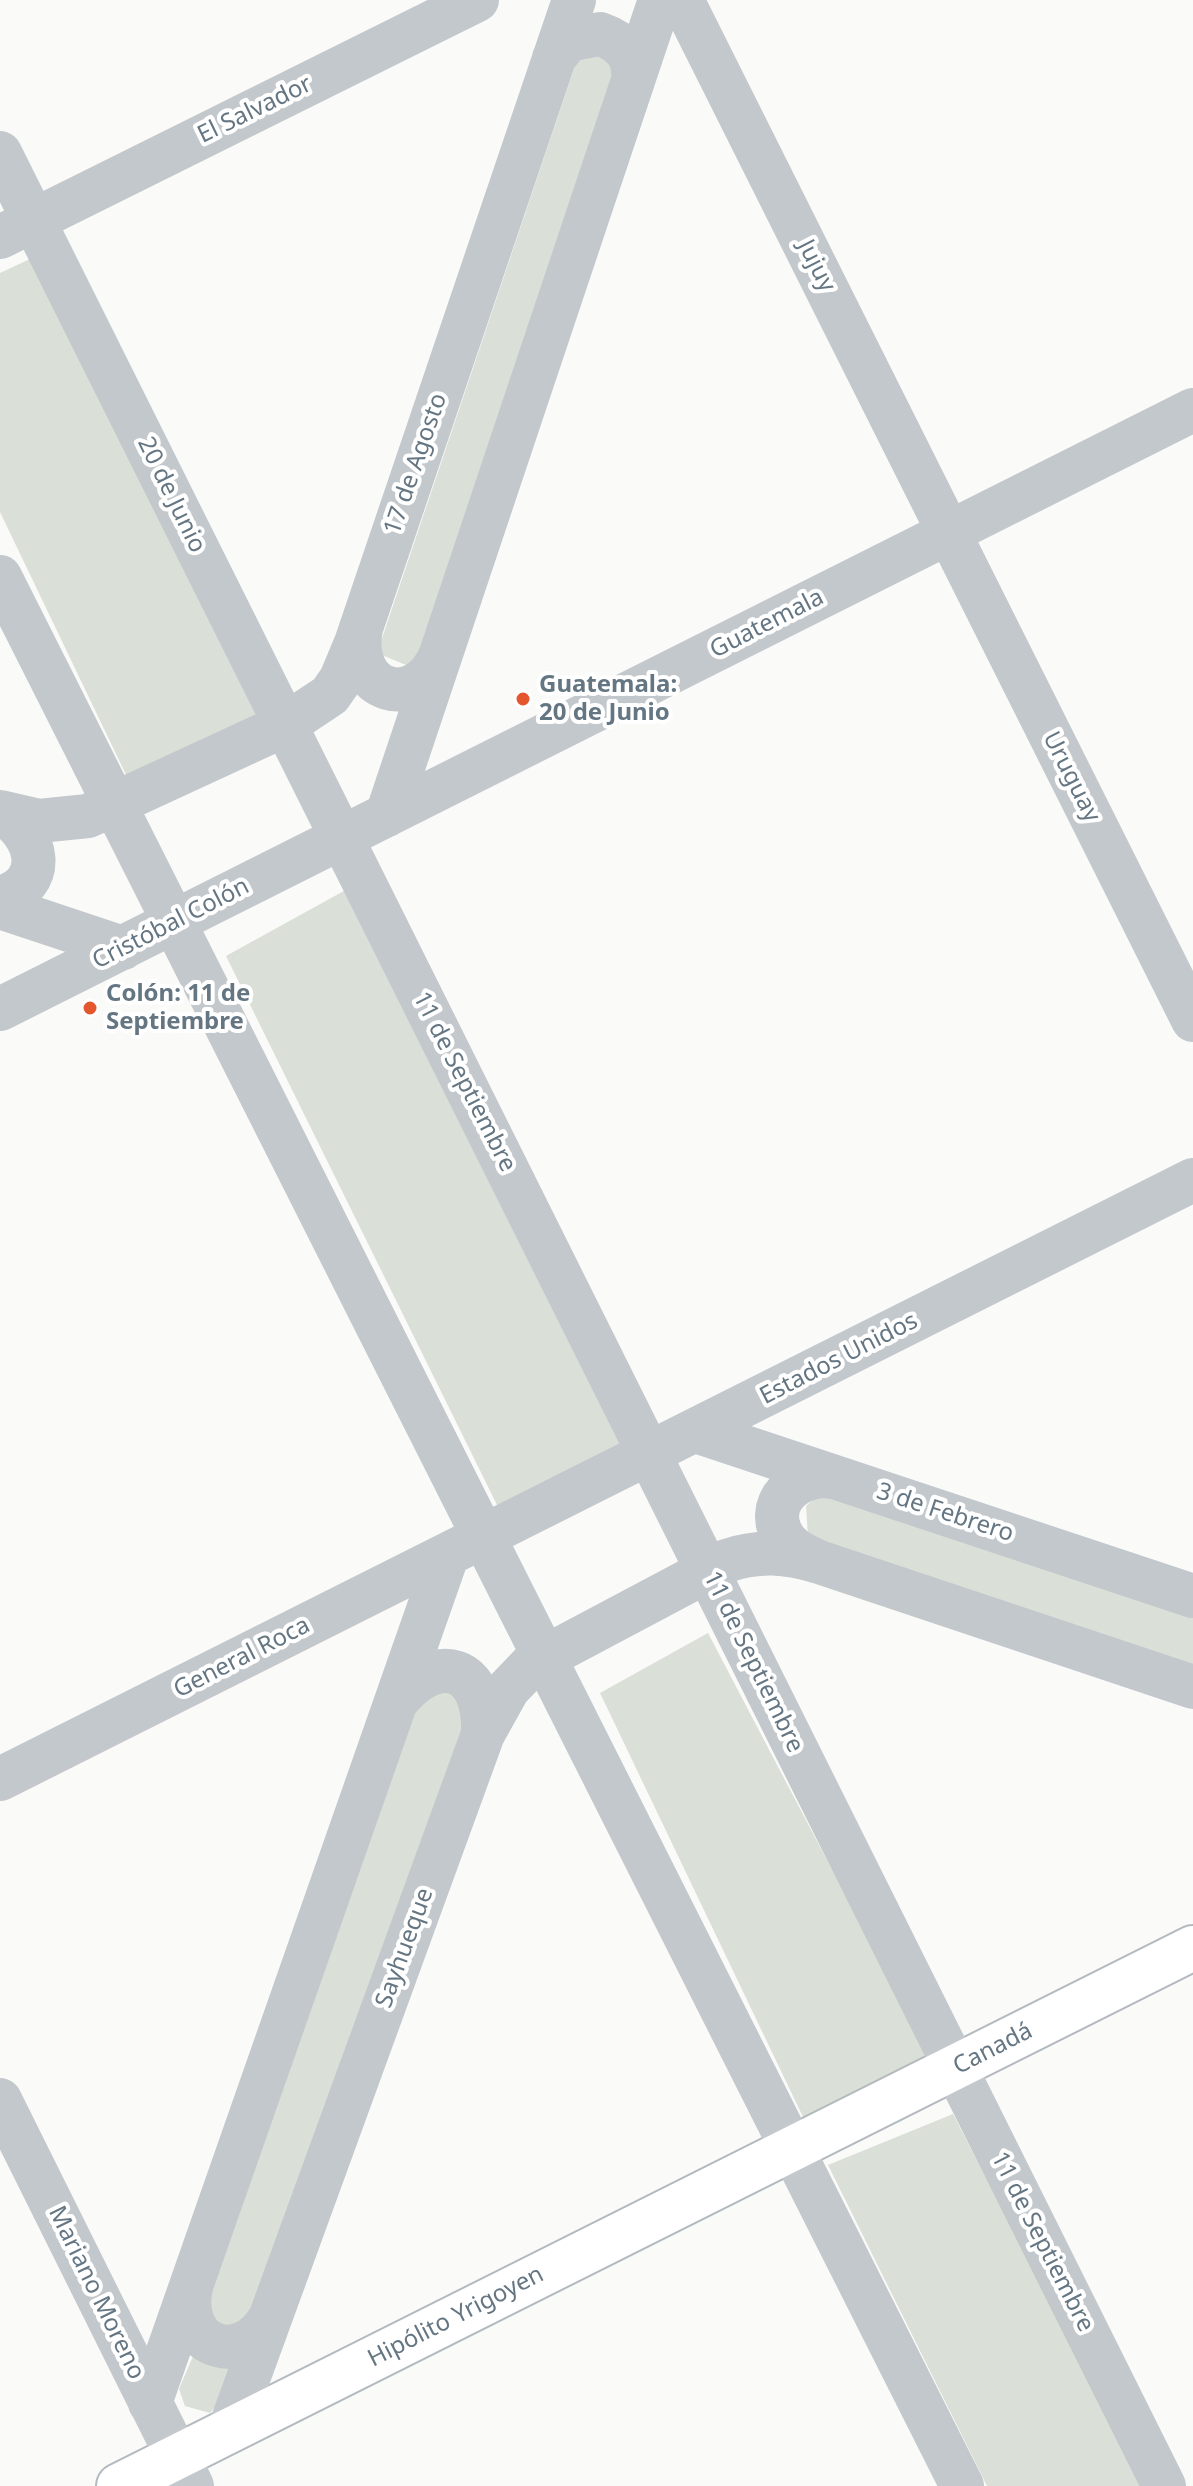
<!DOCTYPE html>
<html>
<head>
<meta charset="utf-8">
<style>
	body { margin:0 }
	canvas { display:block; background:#fafaf8 }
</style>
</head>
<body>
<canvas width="1193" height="2486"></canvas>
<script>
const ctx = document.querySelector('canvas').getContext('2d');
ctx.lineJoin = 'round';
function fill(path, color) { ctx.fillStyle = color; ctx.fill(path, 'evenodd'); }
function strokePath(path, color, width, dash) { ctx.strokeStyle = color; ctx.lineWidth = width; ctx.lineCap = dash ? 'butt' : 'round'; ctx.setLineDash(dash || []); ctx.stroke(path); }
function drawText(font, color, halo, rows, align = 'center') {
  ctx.font = font + ' "Noto Sans",sans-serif'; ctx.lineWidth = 8; ctx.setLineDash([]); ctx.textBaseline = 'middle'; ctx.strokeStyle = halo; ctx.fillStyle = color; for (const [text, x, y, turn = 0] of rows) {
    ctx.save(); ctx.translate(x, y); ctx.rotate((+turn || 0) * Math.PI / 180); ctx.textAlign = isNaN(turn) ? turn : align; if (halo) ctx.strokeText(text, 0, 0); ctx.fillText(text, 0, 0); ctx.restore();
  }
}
const green = new Path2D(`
	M581,48L622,66L418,670L377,653Z
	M32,258L272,719L129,781L0,512V273Z
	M351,887L633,1447L500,1511L226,956Z
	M829,1486L1193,1607V1671L808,1537L806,1506Z
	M708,1633L930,2057L804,2119L600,1693Z
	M454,1691L471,1717L256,2319L227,2329L205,2309L418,1694Z
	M953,2114L1144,2486H987L828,2165Z
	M194,2354L229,2364L230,2388L210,2413L185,2406L179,2389Z`);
const street = new Path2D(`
	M682,0L1193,1020
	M554,58L568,40L600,34C623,42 635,55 633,80
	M0,153L1164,2486
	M0,237L477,0
	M0,577L962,2486
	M361,628C349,694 417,713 441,654
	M0,812L39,821L88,816L285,725L330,695L341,679L356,643L574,0
	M0,812C39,834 50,884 0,898
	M387,815L660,0
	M0,907L123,948
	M0,1009L1193,410
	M696,1431L1193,1596
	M819,1562C807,1557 794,1551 786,1541C759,1505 798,1468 837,1478
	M396,1702C437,1650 486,1665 483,1734
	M0,1779L1193,1180
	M0,2100L192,2486
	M191,2287C178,2346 240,2370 270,2318
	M150,2403L447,1556
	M229,2431L483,1734L508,1689L532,1664L726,1561C759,1550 786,1552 819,1562L1193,1687`);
const secondary = new Path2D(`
	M119,2486L1193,1948`);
const markers = [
	[523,699,8,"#e4572e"],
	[90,1008,8,"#e4572e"]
];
const streetNames = [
	["El Salvador",255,110,-26],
	["Jujuy",816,266,63],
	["17 de Agosto",416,464,-71],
	["20 de Junio",171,495,64],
	["Guatemala",767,624,-27],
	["Uruguay",1071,777,63],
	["Cristóbal Colón",171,924,-27],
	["11 de Septiembre",464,1082,63],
	["Estados Unidos",839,1359,-27],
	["3 de Febrero",945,1513,18],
	["General Roca",242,1658,-27],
	["11 de Septiembre",753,1662,64],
	["Sayhueque",405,1948,-70],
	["Canadá",993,2049,-27],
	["11 de Septiembre",1042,2242,63],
	["Mariano Moreno",96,2293,64],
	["Hipólito Yrigoyen",456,2317,-27]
];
const poiNames = [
	["Guatemala:",539,685],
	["20 de Junio",539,713],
	["Colón: 11 de",106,994],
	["Septiembre",106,1022]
];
fill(green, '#dadfd7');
strokePath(secondary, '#b3babf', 48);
strokePath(street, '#c3c8cc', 44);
strokePath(secondary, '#fff', 44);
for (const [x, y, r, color] of markers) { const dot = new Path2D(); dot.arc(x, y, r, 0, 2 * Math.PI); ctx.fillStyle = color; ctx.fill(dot); strokePath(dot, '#fff', 3); }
drawText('24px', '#657683', '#fff', streetNames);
drawText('bold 24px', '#657683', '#fff', poiNames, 'left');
</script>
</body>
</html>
